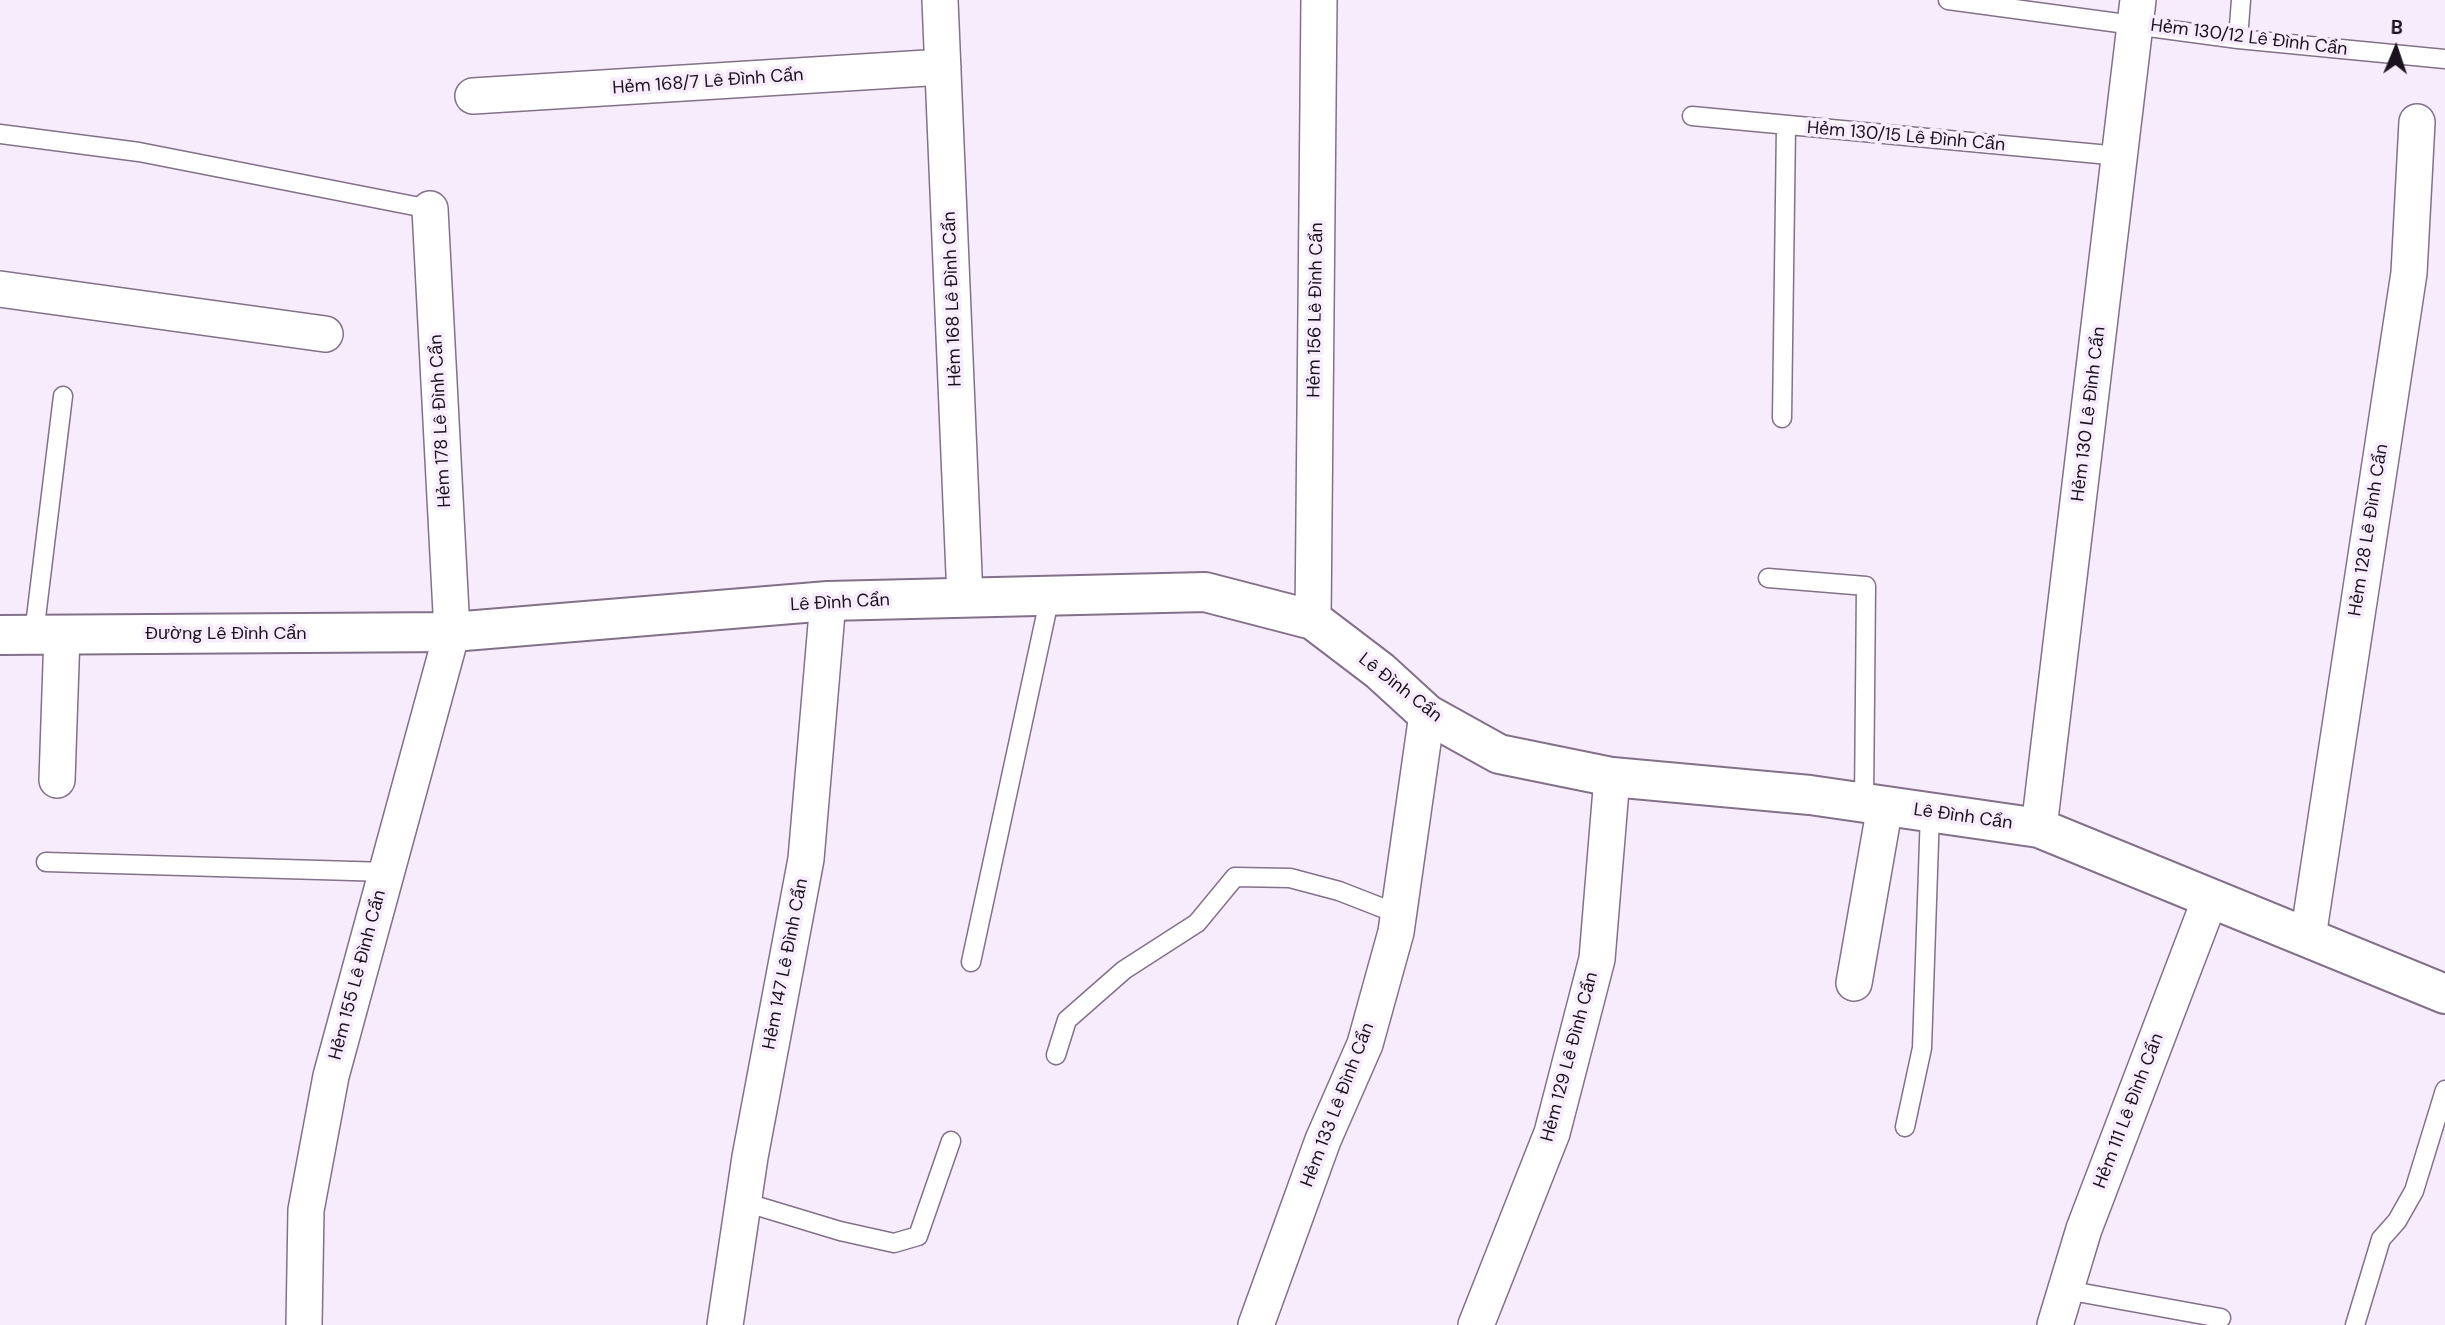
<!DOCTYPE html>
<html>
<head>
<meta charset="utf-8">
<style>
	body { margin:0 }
	#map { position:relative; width:2445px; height:1325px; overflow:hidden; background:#f7ecfc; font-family:"DM Sans",sans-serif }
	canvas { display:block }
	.north { position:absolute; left:2361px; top:14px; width:70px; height:70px; -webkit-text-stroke:5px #f7ecfc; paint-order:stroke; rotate:2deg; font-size:19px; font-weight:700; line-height:28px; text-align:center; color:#1a131d }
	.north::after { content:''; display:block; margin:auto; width:24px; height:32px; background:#1a131d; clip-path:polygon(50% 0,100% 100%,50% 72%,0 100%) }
</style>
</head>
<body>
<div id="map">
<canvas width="2445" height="1325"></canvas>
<div class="north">B</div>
</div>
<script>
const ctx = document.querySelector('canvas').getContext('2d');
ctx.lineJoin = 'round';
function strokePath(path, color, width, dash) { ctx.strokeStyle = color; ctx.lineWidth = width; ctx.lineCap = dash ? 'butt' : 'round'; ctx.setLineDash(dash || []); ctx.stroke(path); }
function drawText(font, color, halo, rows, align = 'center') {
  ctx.font = font + ' "DM Sans",sans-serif'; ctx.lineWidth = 7; ctx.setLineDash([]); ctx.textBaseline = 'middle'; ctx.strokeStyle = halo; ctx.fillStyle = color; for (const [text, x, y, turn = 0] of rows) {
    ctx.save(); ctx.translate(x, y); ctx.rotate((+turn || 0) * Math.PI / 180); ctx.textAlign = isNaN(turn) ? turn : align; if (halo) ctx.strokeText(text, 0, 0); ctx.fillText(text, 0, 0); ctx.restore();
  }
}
const service = new Path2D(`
	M1948,0L2238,39L2445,59
	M2238,39L2241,0
	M1692,116L2120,156
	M0,134L139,152L430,209
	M1782,418L1786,126
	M1768,578L1866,586L1864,803
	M34,634L63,396
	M46,862L387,872
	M971,962L1050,596
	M1056,1055L1067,1020L1124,970L1197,923L1235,877L1290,878L1339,891L1398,914
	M1905,1127L1922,1048L1930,812
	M744,1202L840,1231L894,1243L918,1236L951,1141
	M2066,1290L2221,1318
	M2355,1325L2381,1239L2397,1221L2414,1191L2445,1090`);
const minor = new Path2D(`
	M940,0L965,598
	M473,96L943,67
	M0,289L325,334
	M1313,620L1319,0
	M57,780L62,635
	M2039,828L2138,0
	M2308,937L2409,273L2417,122
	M1854,983L1885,806
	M304,1325L306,1210L331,1076L452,632L430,209
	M725,1325L750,1157L806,859L828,601
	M1256,1325L1323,1140L1365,1044L1396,932L1427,714
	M1476,1325L1552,1133L1597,959L1612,777
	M2055,1325L2084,1229L2210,899`);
const tertiary = new Path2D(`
	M0,635L452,632L828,601L1205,592L1313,620L1380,671L1427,714L1499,754L1612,777L1810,795L2039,828L2445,994`);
const streetNames = [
	["Hẻm 130/12 Lê Đình Cẩn",2249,38,7],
	["Hẻm 168/7 Lê Đình Cẩn",708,82,-4],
	["Hẻm 130/15 Lê Đình Cẩn",1906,137,5],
	["Hẻm 168 Lê Đình Cẩn",953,299,-92],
	["Hẻm 156 Lê Đình Cẩn",1316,310,-89],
	["Hẻm 130 Lê Đình Cẩn",2089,414,-83],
	["Hẻm 178 Lê Đình Cẩn",441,421,-93],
	["Hẻm 128 Lê Đình Cẩn",2369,530,-81],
	["Lê Đình Cẩn",840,603,-3],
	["Đường Lê Đình Cẩn",226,634],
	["Lê Đình Cẩn",1400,688,38],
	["Lê Đình Cẩn",1963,817,8],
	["Hẻm 147 Lê Đình Cẩn",786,964,-79],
	["Hẻm 155 Lê Đình Cẩn",358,975,-75],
	["Hẻm 129 Lê Đình Cẩn",1570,1057,-75],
	["Hẻm 133 Lê Đình Cẩn",1338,1105,-69],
	["Hẻm 111 Lê Đình Cẩn",2129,1111,-69]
];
strokePath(service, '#827189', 21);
strokePath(minor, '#827189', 38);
strokePath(tertiary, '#827189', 42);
strokePath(service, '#fff', 18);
strokePath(minor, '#fff', 35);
strokePath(tertiary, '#fff', 38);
drawText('18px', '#1a131d', '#f7ecfc', streetNames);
</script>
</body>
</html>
